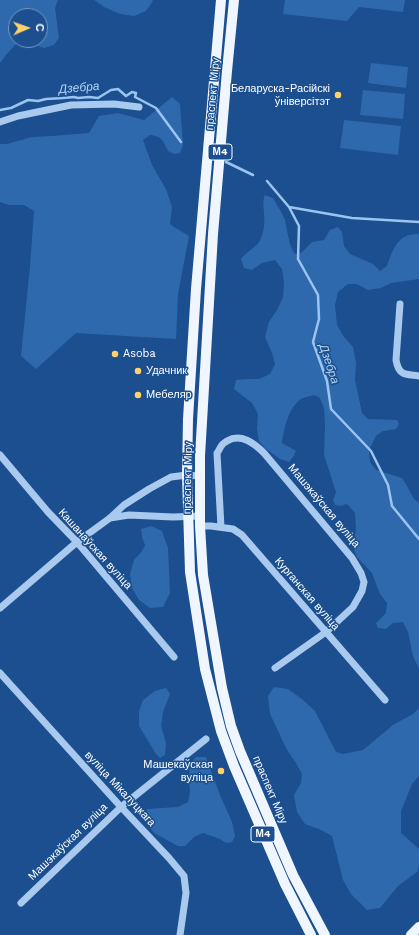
<!DOCTYPE html>
<html>
<head>
<meta charset="utf-8">
<style>
	body { margin:0 }
	#map { position:relative; width:419px; height:935px; overflow:hidden; background:#1b4f8f; font-family:"Work Sans",sans-serif }
	canvas { display:block }
	.north { position:absolute; left:8px; top:8px; width:40px; height:40px; box-sizing:border-box; background:#1b4f8f; border:1px solid #7695bc; border-radius:50%; rotate:88deg; font-size:11px; font-weight:700; line-height:16px; text-align:center; color:#fff }
	.north::after { content:''; display:block; margin:auto; width:14px; height:18px; background:#ffd166; clip-path:polygon(50% 0,100% 100%,50% 72%,0 100%) }
</style>
</head>
<body>
<div id="map">
<canvas width="419" height="935"></canvas>
<div class="north">С</div>
</div>
<script>
const ctx = document.querySelector('canvas').getContext('2d');
ctx.lineJoin = 'round';
function fill(path, color) { ctx.fillStyle = color; ctx.fill(path, 'evenodd'); }
function strokePath(path, color, width, dash) { ctx.strokeStyle = color; ctx.lineWidth = width; ctx.lineCap = dash ? 'butt' : 'round'; ctx.setLineDash(dash || []); ctx.stroke(path); }
function drawText(font, color, halo, rows, align = 'center') {
  ctx.font = font + ' "Work Sans",sans-serif'; ctx.lineWidth = 3; ctx.setLineDash([]); ctx.textBaseline = 'middle'; ctx.strokeStyle = halo; ctx.fillStyle = color; for (const [text, x, y, turn = 0] of rows) {
    ctx.save(); ctx.translate(x, y); ctx.rotate((+turn || 0) * Math.PI / 180); ctx.textAlign = isNaN(turn) ? turn : align; if (halo) ctx.strokeText(text, 0, 0); ctx.fillText(text, 0, 0); ctx.restore();
  }
}
const green = new Path2D(`
	M0,0H58L55,8L59,38L54,45L44,48L29,43L16,44L6,55L0,63ZM16,16H40V40H16Z
	M94,0H152L153,1L146,11L134,16L120,14L104,7Z
	M285,0H405L403,12L359,7L347,21L283,14Z
	M371,63L408,67L406,88L368,83Z
	M363,90L405,94L403,119L360,115Z
	M172,97L180,104L183,145L180,153L174,154L168,151C163,141 162,136 150,135L143,140L152,165L166,189L172,207L170,224L174,227L189,236L178,294L176,339L76,333L36,369L21,356L30,266L34,211L24,205H9L0,202V144H7L32,137L53,136L89,133L99,116L118,113L144,120Z
	M344,120L401,126L398,155L340,148Z
	M265,195L273,198C277,205 282,213 285,220C288,232 288,244 295,254L301,253L312,242L324,240L330,230L338,227L342,232L344,246L350,254L373,264L380,271L387,266C393,249 398,233 419,234V279L391,283L381,288L368,290L357,284H348L338,292L335,305L337,325L344,337L353,347L356,363L355,380L362,413L368,419L397,420L399,424L396,429L383,431L376,436L369,450L370,462L376,470L402,478L407,486L414,499L419,503V669L413,656L408,632L403,622L393,623L386,629L378,628L376,623L386,613L387,603L380,594L372,573L357,557L353,547L356,529L355,513L347,504L341,506L335,505L333,500L336,492L324,455L325,426L324,408L320,398L314,395C310,396 305,397 301,399C288,408 284,429 282,443L296,451L293,457L289,462L280,459L265,448L259,441L257,429L258,414L252,403L234,389L236,380L248,379H259L270,374L275,364L272,353L265,337L269,322L277,310L283,297L284,282L282,269L275,260L262,263L252,270L244,268L241,259C245,253 256,247 259,242C264,234 265,223 264,214C264,207 262,201 265,195Z
	M151,526L162,531L168,548L170,593L163,607L150,608L139,600L132,588L130,574L134,560L142,551L145,545L142,537L141,529Z
	M274,687L288,689L302,699L315,711L336,752L343,754L363,750L393,725L413,714L419,708V776L412,784L401,811V833L419,849V867L417,872L398,886L380,908L367,910L351,894L343,880L332,836L321,830L305,824L297,812L294,795L301,783L302,774L296,763L287,750L270,714L268,696Z
	M166,688L170,694L163,712L161,726L166,743L165,755L160,758L156,754L139,726V711L143,700L155,691Z
	M196,757H206L220,795L232,822L235,836L232,842L226,843L220,839L203,833L194,837L185,846H178L154,833L146,822L147,809L178,807L188,802L190,792L189,778L190,764Z`);
const stream = new Path2D(`
	M0,110L11,108L28,100L38,101L46,99L63,98L74,97L78,98L89,97L98,98L111,90L118,89L126,96L132,92L136,93L135,97L156,108L181,142
	M226,162L253,175
	M267,181L289,207L299,226L298,259L318,295L319,319L313,342L327,381L331,409L371,451L388,485L392,506L419,539
	M289,207L352,218L419,222`);
const minor = new Path2D(`
	M0,122L18,116L71,105L114,104L139,107
	M400,304L396,360C399,376 405,374 419,376
	M0,455L48,512L77,542L174,657
	M110,518L129,515L173,517L200,516
	M200,526H211L233,529L242,535L385,700
	M221,527L217,453C219,451 220,447 222,445C222,444 226,442 227,441C241,433 254,443 264,453L352,558L361,573L364,582L362,591L353,607L326,632L275,668
	M0,608L77,542L110,518L124,505L149,489L171,477L187,475L200,476
	M0,673L121,807L169,858L184,876L186,893L180,935
	M21,903L121,807L206,739`);
const major = new Path2D(`
	M221,0L196,289L188,419L187,475L190,572L205,669L221,731L234,766L285,884L311,935
	M234,0L227,71L213,234L200,456V526L203,575L222,688L231,726L240,751L293,875L325,935
	M411,935L419,927`);
const markers = [
	[338,95,4,"#ffd166"],
	[115,354,4,"#ffd166"],
	[138,371,4,"#ffd166"],
	[138,395,4,"#ffd166"],
	[221,771,4,"#ffd166"]
];
const shields = [
	[220,152,24],
	[263,834,24]
];
const shieldNames = [
	["М4",220,152],
	["М4",263,834]
];
const poiNames = [
	["Беларуска-Расійскі",330,89,"right"],
	["ўніверсітэт",330,102,"right"],
	["Asoba",123,354],
	["Удачник",146,371],
	["Мебеляр",146,395],
	["Машекаўская",213,765,"right"],
	["вуліца",213,778,"right"]
];
const streetNames = [
	["праспект Міру",213,94,-85],
	["праспект Міру",188,478,-89],
	["Машэкаўская вуліца",324,506,50],
	["Кашанаўская вуліца",95,549,48],
	["Курганская вуліца",307,594,49],
	["вуліца Мікалуцкага",120,789,47],
	["праспект Міру",270,790,67],
	["Машэкаўская вуліца",68,842,-44]
];
const waterNames = [
	["Дзебра",79,88,-5],
	["Дзебра",329,364,72]
];
fill(green, '#2e69ad');
strokePath(stream, '#9cc4f0', 2.5);
strokePath(minor, '#a9c9ee', 7);
strokePath(major, '#f0f6ff', 10);
for (const [x, y, r, color] of markers) { const dot = new Path2D(); dot.arc(x, y, r, 0, 2 * Math.PI); ctx.fillStyle = color; ctx.fill(dot); strokePath(dot, '#1b4f8f', 1.5); }
for (const [x, y, w] of shields) { const box = new Path2D(); box.roundRect(x - w / 2, y - 8, w, 16, 3); ctx.fillStyle = '#1b4f8f'; ctx.fill(box); strokePath(box, '#fff', 1); }
drawText('bold 10px', '#fff', null, shieldNames);
drawText('11px', '#fff', '#1b4f8f', poiNames, 'left');
drawText('11px', '#fff', '#1b4f8f', streetNames);
drawText('italic 12px', '#b5d3f5', '#1b4f8f', waterNames);
</script>
</body>
</html>
